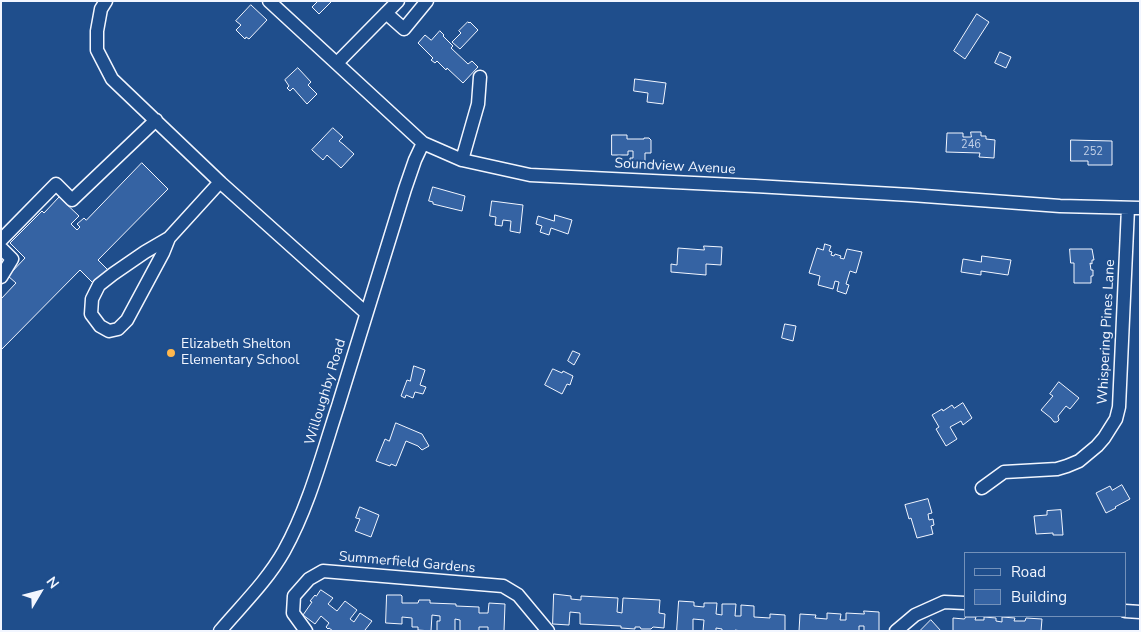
<!DOCTYPE html>
<html>
<head>
<meta charset="utf-8">
<style>
	body { margin:0 }
	#map { position:relative; width:1141px; height:632px; overflow:hidden; background:#1f4e8c; font-family:"Nunito Sans",sans-serif }
	canvas { display:block }
	.frame { position:absolute; inset:0; border:2px solid #f2f6ff; pointer-events:none }
	.legend { position:absolute; left:964px; top:552px; width:162px; height:65px; box-sizing:border-box; background:#1f4e8c; border:1px solid #7391ba; margin:0; padding:6px 9px; list-style:none; font-size:15px; color:#f2f6ff }
	.legend li { display:flex; align-items:center; gap:10px; height:25px }
	.legend b { width:25px; border:1px solid #7391ba }
	.north { position:absolute; left:15px; top:567px; width:50px; height:50px; -webkit-text-stroke:4px #1f4e8c; paint-order:stroke; rotate:53deg; font-size:14px; font-weight:700; line-height:20px; text-align:center; color:#f2f6ff }
	.north::after { content:''; display:block; margin:auto; width:18px; height:22px; background:#f2f6ff; clip-path:polygon(50% 0,100% 100%,50% 72%,0 100%) }
</style>
</head>
<body>
<div id="map">
<canvas width="1141" height="632"></canvas>
<div class="frame"></div>
<ul class="legend">
<li><b style="height:6px;background:#1f4e8c"></b>Road</li>
<li><b style="height:14px;background:#3563a3"></b>Building</li>
</ul>
<div class="north">N</div>
</div>
<script>
const ctx = document.querySelector('canvas').getContext('2d');
ctx.lineJoin = 'round';
function fill(path, color) { ctx.fillStyle = color; ctx.fill(path, 'evenodd'); }
function strokePath(path, color, width, dash) { ctx.strokeStyle = color; ctx.lineWidth = width; ctx.lineCap = dash ? 'butt' : 'round'; ctx.setLineDash(dash || []); ctx.stroke(path); }
function drawText(font, color, halo, rows, align = 'center') {
  ctx.font = font + ' "Nunito Sans",sans-serif'; ctx.lineWidth = 4; ctx.setLineDash([]); ctx.textBaseline = 'middle'; ctx.strokeStyle = halo; ctx.fillStyle = color; for (const [text, x, y, turn = 0] of rows) {
    ctx.save(); ctx.translate(x, y); ctx.rotate((+turn || 0) * Math.PI / 180); ctx.textAlign = isNaN(turn) ? turn : align; if (halo) ctx.strokeText(text, 0, 0); ctx.fillText(text, 0, 0); ctx.restore();
  }
}
const building = new Path2D(`
	M332,1L319,14L312,7L318,1Z
	M251,5L267,20L249,39L246,37L245,39L236,30L241,25L236,21Z
	M977,14L989,22L965,59L954,51Z
	M468,22L469,23L470,22L478,30L460,49L452,42L461,33L459,31Z
	M440,31L444,35L443,36L453,46L451,48L468,64L472,61L478,67L463,83L447,68L446,70L437,61L435,63L431,60L433,58L418,43L425,35L431,40Z
	M1000,52L1011,57L1006,68L995,63Z
	M298,68L311,82L308,85L317,94L307,104L293,88L290,91L287,88L289,86L285,80Z
	M635,79L666,83L663,104L647,102L648,93L634,91Z
	M333,128L343,137L339,141L343,144L354,154L341,168L327,155L323,160L312,150Z
	M971,132H981V136H986V139L995,140L994,158L979,157L980,153L946,152L947,133H963V137H971Z
	M612,135H627V139H644V138H649L651,140V153H645V165H630V158H633V151H628V155H612Z
	M1071,140L1112,141V165H1088V161H1071Z
	M142,163L168,189L98,260L108,270L94,284L80,270L1,350V299L16,283L8,276L25,258L10,243L42,211L44,213L59,197L79,216L71,224L77,230L80,227L77,224L84,218L86,220Z
	M433,187L465,196L462,211L433,204V202L429,201Z
	M492,201L523,205L520,233L510,231L511,221L503,220L502,226L495,225L496,217L490,216Z
	M555,215L572,220L568,234L551,228L549,235L540,232L542,226L536,224L538,216L554,221Z
	M825,244L831,246L829,251L832,252L831,255L834,256L835,254L841,256L840,258L844,259L847,249L862,252L856,273L850,271L846,284L849,285L846,294L837,291L839,282L835,281L833,289L818,285L820,276L809,273L817,248L823,250Z
	M704,246L722,247L721,265L706,264V275L671,272V264L677,265L678,248L704,250Z
	M1070,249H1092L1094,260H1092V264L1090,263L1091,270H1093V276H1091V283H1074V263H1071Z
	M982,256L1011,260L1008,275L981,271V275L961,272L963,259L981,262Z
	M785,324L796,326L793,341L782,338Z
	M573,351L580,354L574,365L568,361Z
	M414,366L425,370L420,385L426,387L423,394L415,392L413,398L406,395L405,398L401,396L407,380L410,381Z
	M553,369L562,373L563,371L573,376L570,385L567,384L562,394L545,385Z
	M1059,382L1079,398L1070,409L1066,406L1058,416L1059,420L1057,422H1054L1051,418L1041,410L1053,396L1050,394Z
	M963,403L972,418L963,425L961,421L950,427L957,439L946,446L936,429L939,427L932,415L942,409L943,411L952,405L954,408Z
	M396,423L422,434L429,446L422,450L418,446L406,441L396,466L391,464L390,466L376,461L385,439L389,441Z
	M1122,485L1130,499L1115,507L1116,508L1106,513L1096,493L1110,486L1112,490Z
	M928,499L932,513L928,514L929,520L933,519L934,525L931,526L933,534L917,538L911,518L909,519L905,505Z
	M360,507L379,515L371,537L355,531L360,519L356,518Z
	M1061,510L1063,535H1053V533L1036,534L1034,516L1047,515V511Z
	M321,590L333,598L328,604L337,611L345,601L357,610L350,619L354,622L360,613L372,621L365,630L366,631H333L329,628L328,629L326,627L329,623L321,616L315,624L303,615L312,602L310,601L315,595L316,596Z
	M554,594L571,596V599L581,600V596L618,598L617,612L622,613L623,598L660,600L659,613L665,614L664,628L653,627L651,629H641L640,627H635V629L621,628V626L580,624V613L570,612L569,625L553,624Z
	M387,595H401L402,596V603H418L419,600H430V603L456,604V606L479,607V613H488L489,603L505,604L504,631H488V627H479V631H460V620L455,619V631H437V621H440V616L432,615L431,631L418,630V627H412V618L402,617V624L386,623Z
	M679,601L694,602V606L704,607V603H717L716,614L722,615V604H736L735,616H741V605L754,606V617L770,618V614L785,615V631H741L735,630V631H722V629L716,628V631H703L704,620L693,619V631H677Z
	M864,611L879,612V631H864V626H859V631H799L800,614L816,615L815,618L827,619V613L841,614L840,620H846V613L864,614Z
	M966,617H976L975,620H984V617L996,618V621L1002,622V617L1015,618L1014,621H1025L1026,618L1042,619L1041,631H953V618L964,619Z
	M931,620L941,631H920Z`);
const minor = new Path2D(`
	M106,1L101,9L97,31V50L112,79L221,183L366,313
	M269,1L423,143L462,160L530,175L755,186L911,195L1060,206L1140,208
	M386,13L404,29L427,1
	M337,63L398,1
	M462,160L478,104L480,77
	M169,238L163,253L127,320L118,329L109,331L100,326L91,314L92,299L99,285L113,274L145,252L169,238L220,182
	M1,240L56,184L72,200L156,120
	M1,248L12,259L1,277
	M982,488L1004,472L1057,469L1067,466L1079,461L1097,446L1104,438L1116,419L1119,407L1128,208
	M1125,611L1140,612
	M220,631C242,605 267,581 284,551C309,506 322,455 338,406C360,334 383,261 405,189L415,160L423,143
	M306,631L293,613L294,596L309,579L323,571L503,586L518,595L548,631
	M896,631L915,615L944,602L965,603`);
const markers = [
	[171,353,5,"#ffb74d"]
];
const numberNames = [
	["246",971,145],
	["252",1093,152]
];
const streetNames = [
	["Soundview Avenue",675,167,3],
	["Whispering Pines Lane",1107,332,-87],
	["Willoughby Road",326,392,-73],
	["Summerfield Gardens",407,563,5]
];
const poiNames = [
	["Elizabeth Shelton",181,345],
	["Elementary School",181,361]
];
fill(building, '#3563a3');
strokePath(building, '#f2f6ff', 1);
strokePath(minor, '#f2f6ff', 15);
strokePath(minor, '#1f4e8c', 12);
for (const [x, y, r, color] of markers) { const dot = new Path2D(); dot.arc(x, y, r, 0, 2 * Math.PI); ctx.fillStyle = color; ctx.fill(dot); strokePath(dot, '#1f4e8c', 2); }
drawText('11px', '#c3d1e8', null, numberNames);
drawText('14px', '#f2f6ff', '#1f4e8c', streetNames);
drawText('14px', '#f2f6ff', '#1f4e8c', poiNames, 'left');
</script>
</body>
</html>
